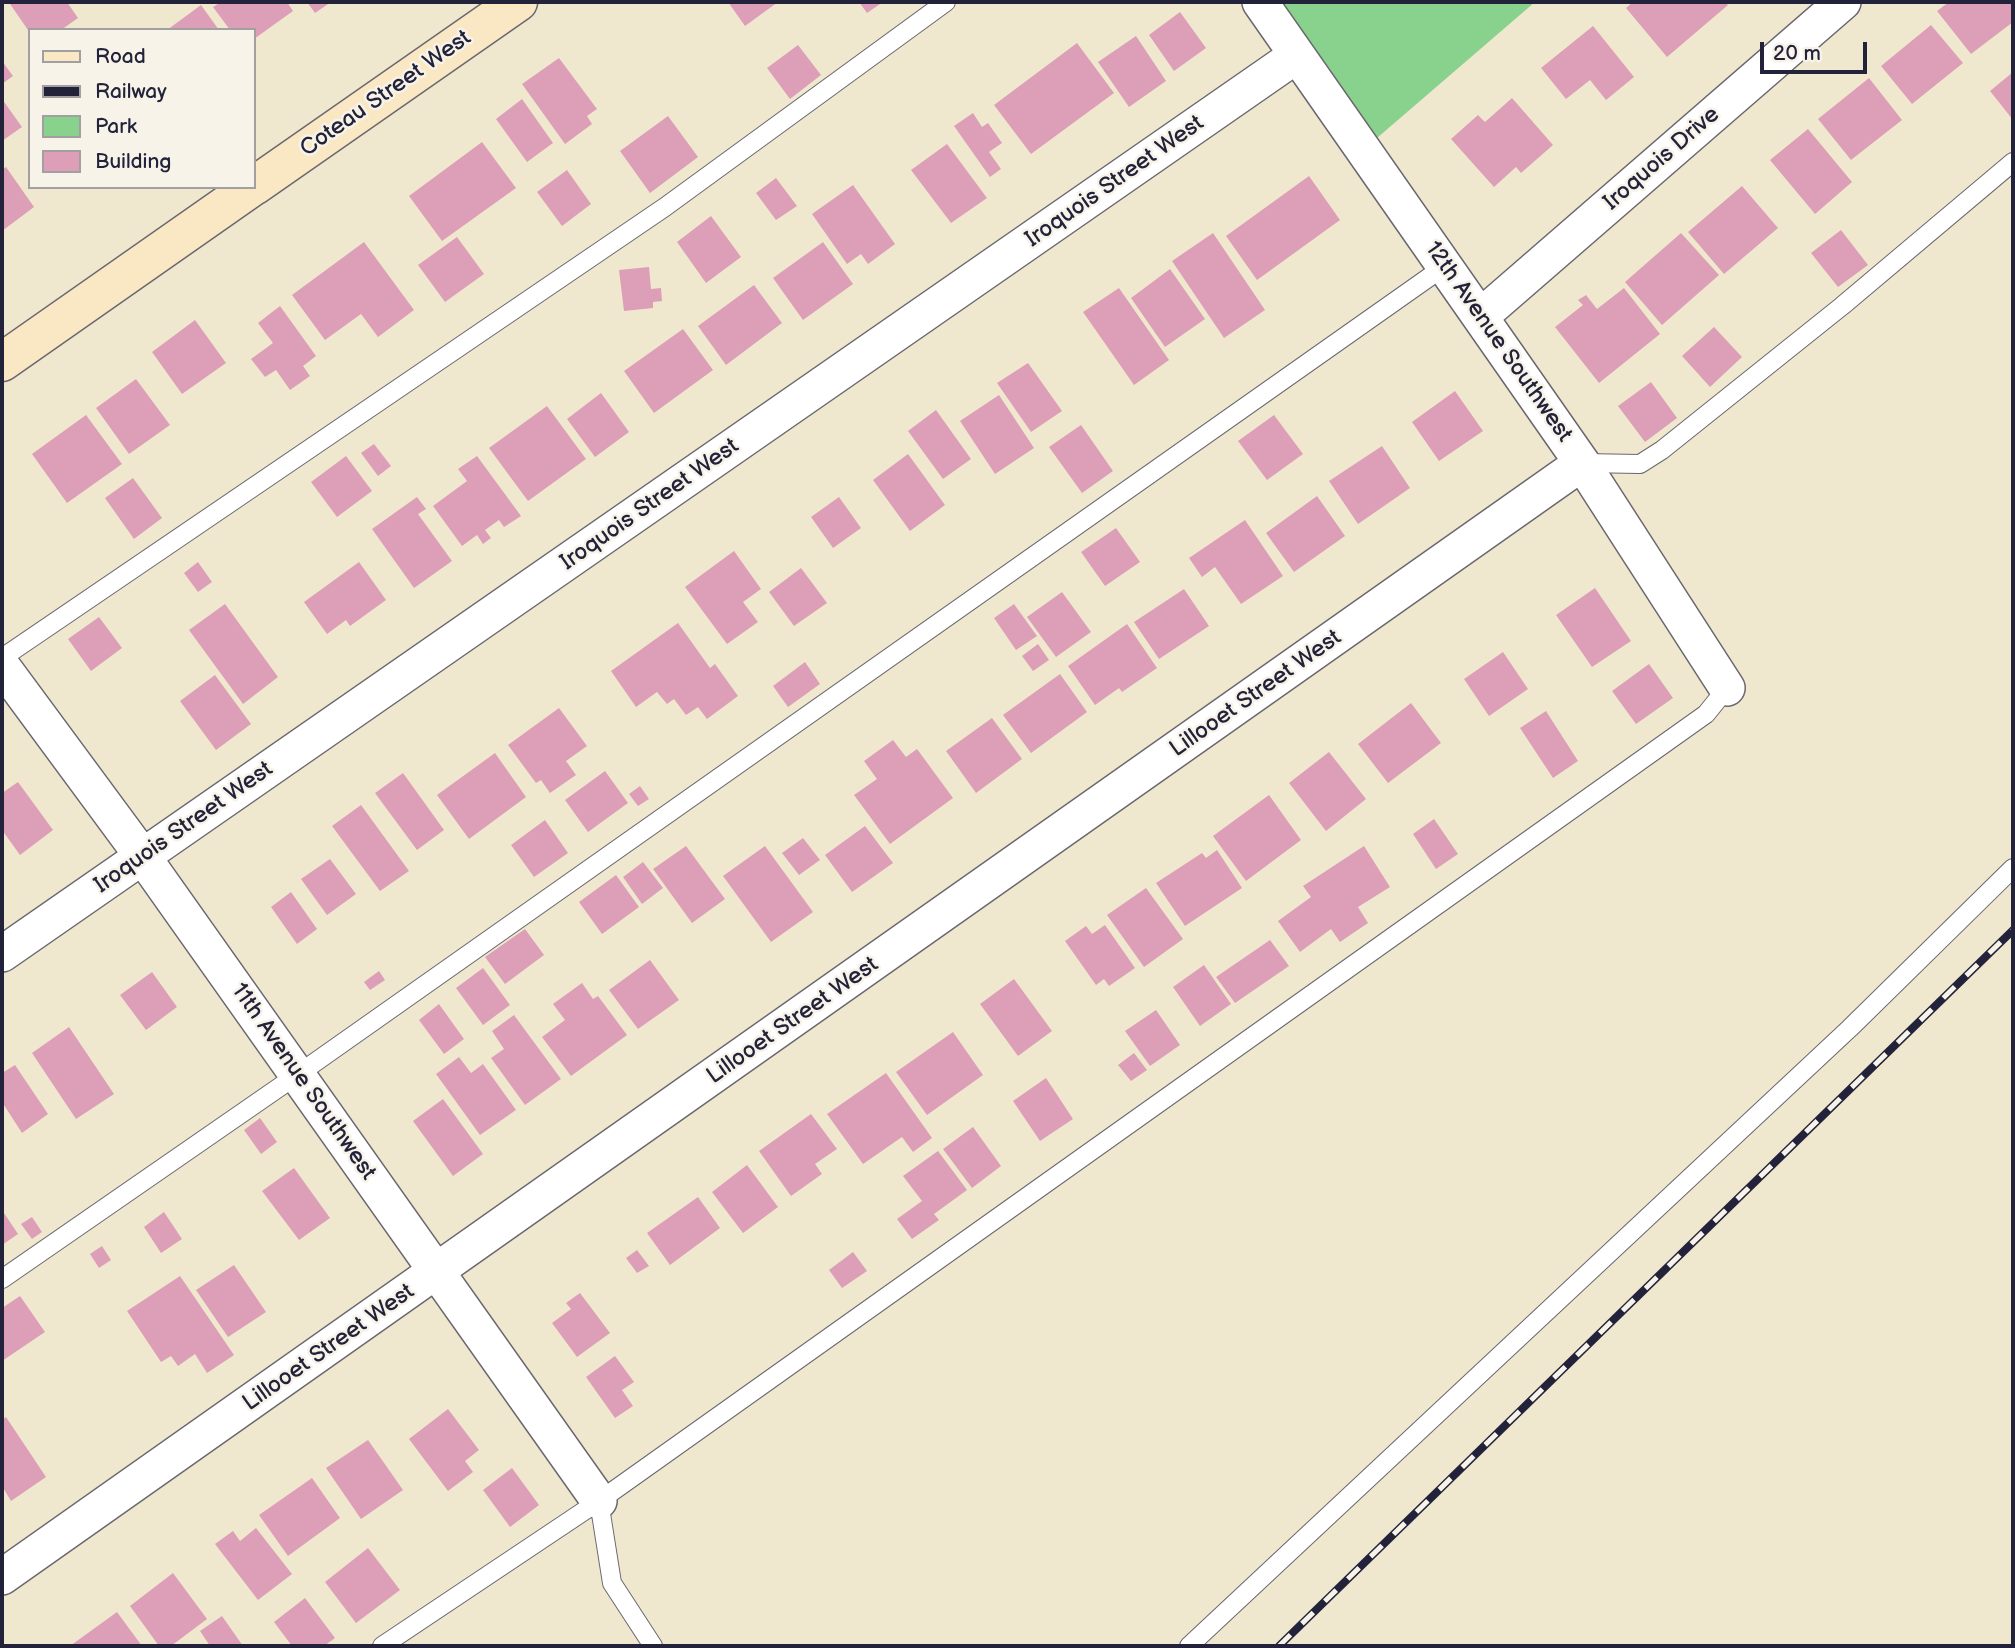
<!DOCTYPE html>
<html>
<head>
<meta charset="utf-8">
<style>
	body { margin:0 }
	#map { position:relative; width:2015px; height:1648px; overflow:hidden; background:#efe8cf; font-family:"Balsamiq Sans",sans-serif }
	canvas { display:block }
	.frame { position:absolute; inset:0; border:4px solid #22223b; pointer-events:none }
	.legend { position:absolute; left:28px; top:28px; width:228px; height:161px; box-sizing:border-box; background:#f7f3e8; border:2px solid #a29fa3; margin:0; padding:9px 12px; list-style:none; font-size:21px; color:#22223b }
	.legend li { display:flex; align-items:center; gap:14px; height:35px }
	.legend b { width:35px; border:2px solid #a29fa3 }
	.scale { position:absolute; left:1760px; top:42px; width:107px; height:32px; box-sizing:border-box; border:4px solid #22223b; border-top:0; padding-left:9px; font-size:21px; line-height:24px; white-space:nowrap; color:#22223b; -webkit-text-stroke:5px #f7f3e8; paint-order:stroke }
</style>
</head>
<body>
<div id="map">
<canvas width="2015" height="1648"></canvas>
<div class="frame"></div>
<ul class="legend">
<li><b style="height:9px;background:#fae7c3"></b>Road</li>
<li><b style="height:9px;background:#22223b"></b>Railway</li>
<li><b style="height:19px;background:#89d28e"></b>Park</li>
<li><b style="height:19px;background:#dd9fb7"></b>Building</li>
</ul>
<div class="scale">20 m</div>
</div>
<script>
const ctx = document.querySelector('canvas').getContext('2d');
ctx.lineJoin = 'round';
function fill(path, color) { ctx.fillStyle = color; ctx.fill(path, 'evenodd'); }
function strokePath(path, color, width, dash) { ctx.strokeStyle = color; ctx.lineWidth = width; ctx.lineCap = dash ? 'butt' : 'round'; ctx.setLineDash(dash || []); ctx.stroke(path); }
function drawText(font, color, halo, rows, align = 'center') {
  ctx.font = font + ' "Balsamiq Sans",sans-serif'; ctx.lineWidth = 5; ctx.setLineDash([]); ctx.textBaseline = 'middle'; ctx.strokeStyle = halo; ctx.fillStyle = color; for (const [text, x, y, turn = 0] of rows) {
    ctx.save(); ctx.translate(x, y); ctx.rotate((+turn || 0) * Math.PI / 180); ctx.textAlign = isNaN(turn) ? turn : align; if (halo) ctx.strokeText(text, 0, 0); ctx.fillText(text, 0, 0); ctx.restore();
  }
}
const green = new Path2D(`
	M1271,2H1535L1377,138Z`);
const building = new Path2D(`
	M13,2H67L78,18L61,30H28L10,4Z
	M221,2H287L293,11L254,39V30H230L213,7Z
	M307,2H331L315,13Z
	M728,2H778L745,26Z
	M859,2H883L867,13Z
	M1633,2H1725L1728,5L1667,57L1626,8Z
	M1949,2H2013V22L1971,54L1937,11Z
	M201,5L219,30H167Z
	M1180,12L1206,48L1174,71L1149,35Z
	M1931,25L1963,63L1912,104L1881,66Z
	M1593,26L1634,77L1606,100L1590,80L1566,99L1541,68Z
	M1136,36L1166,81L1129,107L1098,62Z
	M1077,43L1114,93L1031,154L994,105Z
	M798,45L821,75L790,99L767,68Z
	M559,58L597,109L587,116L592,124L565,144L522,84Z
	M2,61L13,76L2,84Z
	M2013,72V120L1990,91Z
	M1869,78L1902,120L1851,160L1818,119Z
	M1512,98L1553,145L1521,173L1516,167L1494,187L1451,139L1478,115L1485,122Z
	M2,99L22,127L2,141Z
	M522,99L553,143L527,162L496,119Z
	M973,113L982,127L988,123L1002,143L989,152L1001,169L990,177L954,126Z
	M668,116L698,157L650,193L620,151Z
	M1808,129L1852,182L1815,214L1770,160Z
	M482,142L516,188L442,241L409,196Z
	M947,144L987,198L951,223L911,170Z
	M6,167L34,207L2,231V170Z
	M567,170L591,204L562,226L537,192Z
	M1309,176L1340,220L1257,280L1226,236Z
	M776,178L797,206L776,220L756,193Z
	M853,185L895,244L868,264L861,254L847,264L812,214Z
	M1742,186L1778,228L1724,274L1688,232Z
	M711,216L741,257L706,283L677,242Z
	M1841,230L1868,265L1838,287L1811,253Z
	M1213,233L1265,310L1224,338L1172,261Z
	M1681,233L1719,275L1662,325L1625,282Z
	M457,237L484,274L445,302L418,265Z
	M364,242L414,310L378,337L361,314L325,340L292,295Z
	M823,242L853,284L803,320L773,278Z
	M649,267L651,289L661,288L662,301L653,302V308L624,311L619,270Z
	M1170,269L1205,319L1165,347L1131,298Z
	M754,285L782,323L726,365L698,326Z
	M1119,288L1169,360L1134,385L1083,312Z
	M1624,288L1660,334L1599,383L1555,327L1583,305L1578,300L1586,295L1597,309Z
	M280,306L316,356L303,366L310,376L290,390L276,370L265,377L251,359L273,343L258,323Z
	M195,320L226,363L182,394L152,352Z
	M1714,327L1742,357L1710,387L1682,356Z
	M683,329L713,370L654,413L624,371Z
	M1028,363L1062,411L1031,432L997,383Z
	M136,379L170,425L129,454L96,408Z
	M1651,382L1677,418L1645,442L1618,406Z
	M1455,391L1483,431L1439,461L1412,422Z
	M601,393L629,432L595,457L567,419Z
	M999,395L1034,448L995,474L960,421Z
	M547,406L586,459L528,501L489,448Z
	M936,410L971,459L943,479L908,431Z
	M86,415L122,464L67,503L32,454Z
	M1274,415L1303,454L1267,480L1238,441Z
	M1081,425L1113,471L1082,493L1049,447Z
	M374,444L391,466L378,476L361,453Z
	M1382,446L1410,488L1358,524L1329,481Z
	M908,454L945,505L910,531L873,480Z
	M346,456L372,491L337,517L311,482Z
	M477,456L521,516L504,527L499,520L485,530L491,538L483,544L477,535L462,546L433,506L467,481L458,469Z
	M133,478L162,518L134,539L105,498Z
	M1317,496L1345,536L1294,572L1266,533Z
	M417,497L426,509L418,514L452,561L414,588L372,529Z
	M839,497L861,528L833,548L811,517Z
	M1245,520L1283,576L1241,604L1215,567L1202,577L1189,558Z
	M1116,528L1140,562L1105,586L1081,552Z
	M734,551L761,589L743,602L758,622L727,644L685,587Z
	M198,562L212,582L198,592L184,573Z
	M359,562L386,600L350,626L346,620L327,634L304,602Z
	M801,568L827,603L794,626L769,592Z
	M1595,588L1631,641L1592,667L1556,615Z
	M1184,589L1209,626L1159,659L1134,622Z
	M1062,592L1091,632L1056,657L1027,617Z
	M225,604L278,677L243,704L189,630Z
	M1014,604L1037,636L1016,650L994,618Z
	M99,617L122,648L91,671L68,639Z
	M678,623L710,668L715,664L738,696L707,719L698,707L686,715L674,699L667,704L657,692L636,707L611,671Z
	M1127,624L1157,668L1122,692L1119,688L1095,705L1068,666Z
	M1038,644L1049,660L1033,671L1022,656Z
	M1503,652L1528,689L1489,716L1464,679Z
	M805,662L820,684L788,707L773,686Z
	M1649,664L1673,698L1636,724L1612,691Z
	M1060,674L1087,712L1031,753L1003,715Z
	M215,675L251,724L216,750L180,701Z
	M1411,703L1441,743L1388,783L1358,744Z
	M559,708L587,746L566,761L576,775L550,793L541,780L536,783L508,745Z
	M1546,711L1578,761L1553,778L1520,728Z
	M992,718L1022,759L976,793L946,751Z
	M893,740L906,757L917,749L953,798L890,844L854,795L877,779L864,761Z
	M1329,752L1366,799L1326,831L1289,783Z
	M495,753L526,797L469,839L437,795Z
	M605,771L628,803L588,832L565,800Z
	M403,773L444,830L417,850L375,793Z
	M18,782L53,830L20,855L2,830V793Z
	M640,786L649,799L638,806L629,794Z
	M1269,795L1301,840L1246,881L1213,836Z
	M361,805L409,871L380,891L332,826Z
	M1434,819L1458,854L1436,869L1413,834Z
	M545,820L568,853L534,877L511,845Z
	M865,826L893,863L852,892L825,855Z
	M803,838L820,860L799,875L782,853Z
	M686,846L725,899L692,923L653,869Z
	M765,846L813,912L771,942L723,876Z
	M1364,846L1390,887L1358,907L1368,923L1340,942L1331,929L1300,952L1278,921L1311,897L1303,886Z
	M1217,850L1242,888L1185,926L1156,883L1202,853L1206,858Z
	M330,859L356,894L327,915L301,879Z
	M643,862L663,888L642,904L623,877Z
	M616,875L639,907L602,934L579,902Z
	M1146,888L1183,939L1144,967L1107,915Z
	M291,892L317,929L297,944L271,907Z
	M1105,925L1135,968L1109,986L1104,979L1096,985L1065,941L1086,926L1092,934Z
	M525,929L544,955L505,984L485,957Z
	M1270,940L1289,966L1235,1003L1216,977Z
	M650,960L679,1000L638,1029L609,990Z
	M1204,965L1231,1004L1200,1026L1173,987Z
	M483,968L510,1005L483,1025L456,988Z
	M379,971L385,980L370,990L364,982Z
	M152,972L177,1007L146,1030L120,995Z
	M1014,979L1052,1031L1018,1056L980,1004Z
	M582,983L593,999L598,996L627,1035L571,1076L542,1037L565,1020L553,1004Z
	M439,1004L464,1039L444,1054L419,1020Z
	M1156,1010L1180,1045L1150,1066L1125,1031Z
	M514,1015L561,1079L525,1105L491,1058L504,1049L492,1031Z
	M69,1027L114,1094L76,1119L32,1053Z
	M953,1032L983,1075L927,1115L896,1072Z
	M1134,1053L1147,1070L1131,1081L1118,1065Z
	M459,1057L471,1073L483,1064L516,1110L480,1135L436,1074Z
	M15,1065L48,1114L22,1133L2,1102V1073Z
	M886,1073L932,1138L913,1152L902,1137L863,1164L827,1114Z
	M1046,1078L1073,1119L1040,1141L1013,1101Z
	M443,1099L483,1154L453,1176L413,1121Z
	M811,1114L837,1149L815,1164L822,1174L791,1196L759,1151Z
	M260,1118L277,1142L261,1154L244,1130Z
	M973,1127L1001,1166L972,1188L943,1149Z
	M938,1151L967,1190L934,1214L939,1220L912,1239L897,1219L922,1201L903,1176Z
	M747,1165L778,1207L743,1233L712,1192Z
	M294,1168L330,1218L299,1240L262,1191Z
	M698,1197L720,1228L670,1265L647,1233Z
	M2,1210L18,1234L2,1245Z
	M164,1212L182,1239L161,1253L144,1227Z
	M32,1217L42,1232L32,1239L21,1224Z
	M102,1246L111,1260L99,1268L90,1254Z
	M637,1250L649,1266L637,1273L626,1258Z
	M853,1252L867,1271L842,1288L829,1270Z
	M234,1265L266,1312L228,1337L196,1290Z
	M180,1276L234,1355L207,1373L195,1354L178,1366L171,1356L161,1362L127,1311Z
	M580,1293L610,1333L577,1357L552,1323L571,1309L566,1303Z
	M20,1296L45,1332L2,1361V1308Z
	M615,1356L634,1382L622,1390L633,1406L615,1418L586,1377Z
	M448,1409L479,1450L465,1461L473,1472L448,1491L409,1439Z
	M6,1417L46,1477L11,1501L2,1486V1420Z
	M368,1440L403,1490L361,1519L326,1468Z
	M512,1468L539,1505L510,1527L483,1490Z
	M312,1478L340,1518L288,1556L259,1515Z
	M256,1528L292,1574L258,1600L215,1544L233,1531L240,1541Z
	M368,1548L400,1590L356,1623L325,1582Z
	M173,1573L207,1619L171,1646H159L130,1606Z
	M305,1598L335,1638L324,1646H292L274,1622Z
	M117,1612L142,1646H70Z
	M222,1616L243,1646H210L200,1631Z`);
const lane = new Path2D(`
	M1582,463L1640,464L1662,450L1842,306L2013,162
	M2,658L665,207L946,2
	M2,1279L297,1075L1445,266
	M599,1501L612,1583L653,1646
	M382,1646L599,1501L1706,714L1727,688
	M1189,1646L1850,1028L2013,868`);
const street = new Path2D(`
	M1260,2L1582,463L1727,688
	M1480,317L1843,2
	M2,666L143,857L599,1501
	M2,954L1297,55
	M2,1577L1582,463`);
const secondary = new Path2D(`
	M254,186L518,2
	M2,362L252,187`);
const rail = new Path2D(`
	M1279,1646L2013,930`);
const streetNames = [
	["Coteau Street West",386,94,-35],
	["Iroquois Drive",1662,159,-41],
	["Iroquois Street West",1115,182,-35],
	["12th Avenue Southwest",1498,342,55],
	["Iroquois Street West",650,505,-35],
	["Lillooet Street West",1256,694,-35],
	["Iroquois Street West",184,828,-35],
	["Lillooet Street West",793,1021,-35],
	["11th Avenue Southwest",303,1082,55],
	["Lillooet Street West",329,1348,-35]
];
fill(green, '#89d28e');
fill(building, '#dd9fb7');
strokePath(lane, '#6a676f', 20);
strokePath(street, '#6a676f', 38);
strokePath(secondary, '#6a676f', 41);
strokePath(lane, '#fff', 18);
strokePath(street, '#fff', 35);
strokePath(secondary, '#fae7c3', 38);
strokePath(rail, '#22223b', 8);
strokePath(rail, '#f7f3e8', 5, [16]);
drawText('23px', '#22223b', '#f7f3e8', streetNames);
</script>
</body>
</html>
